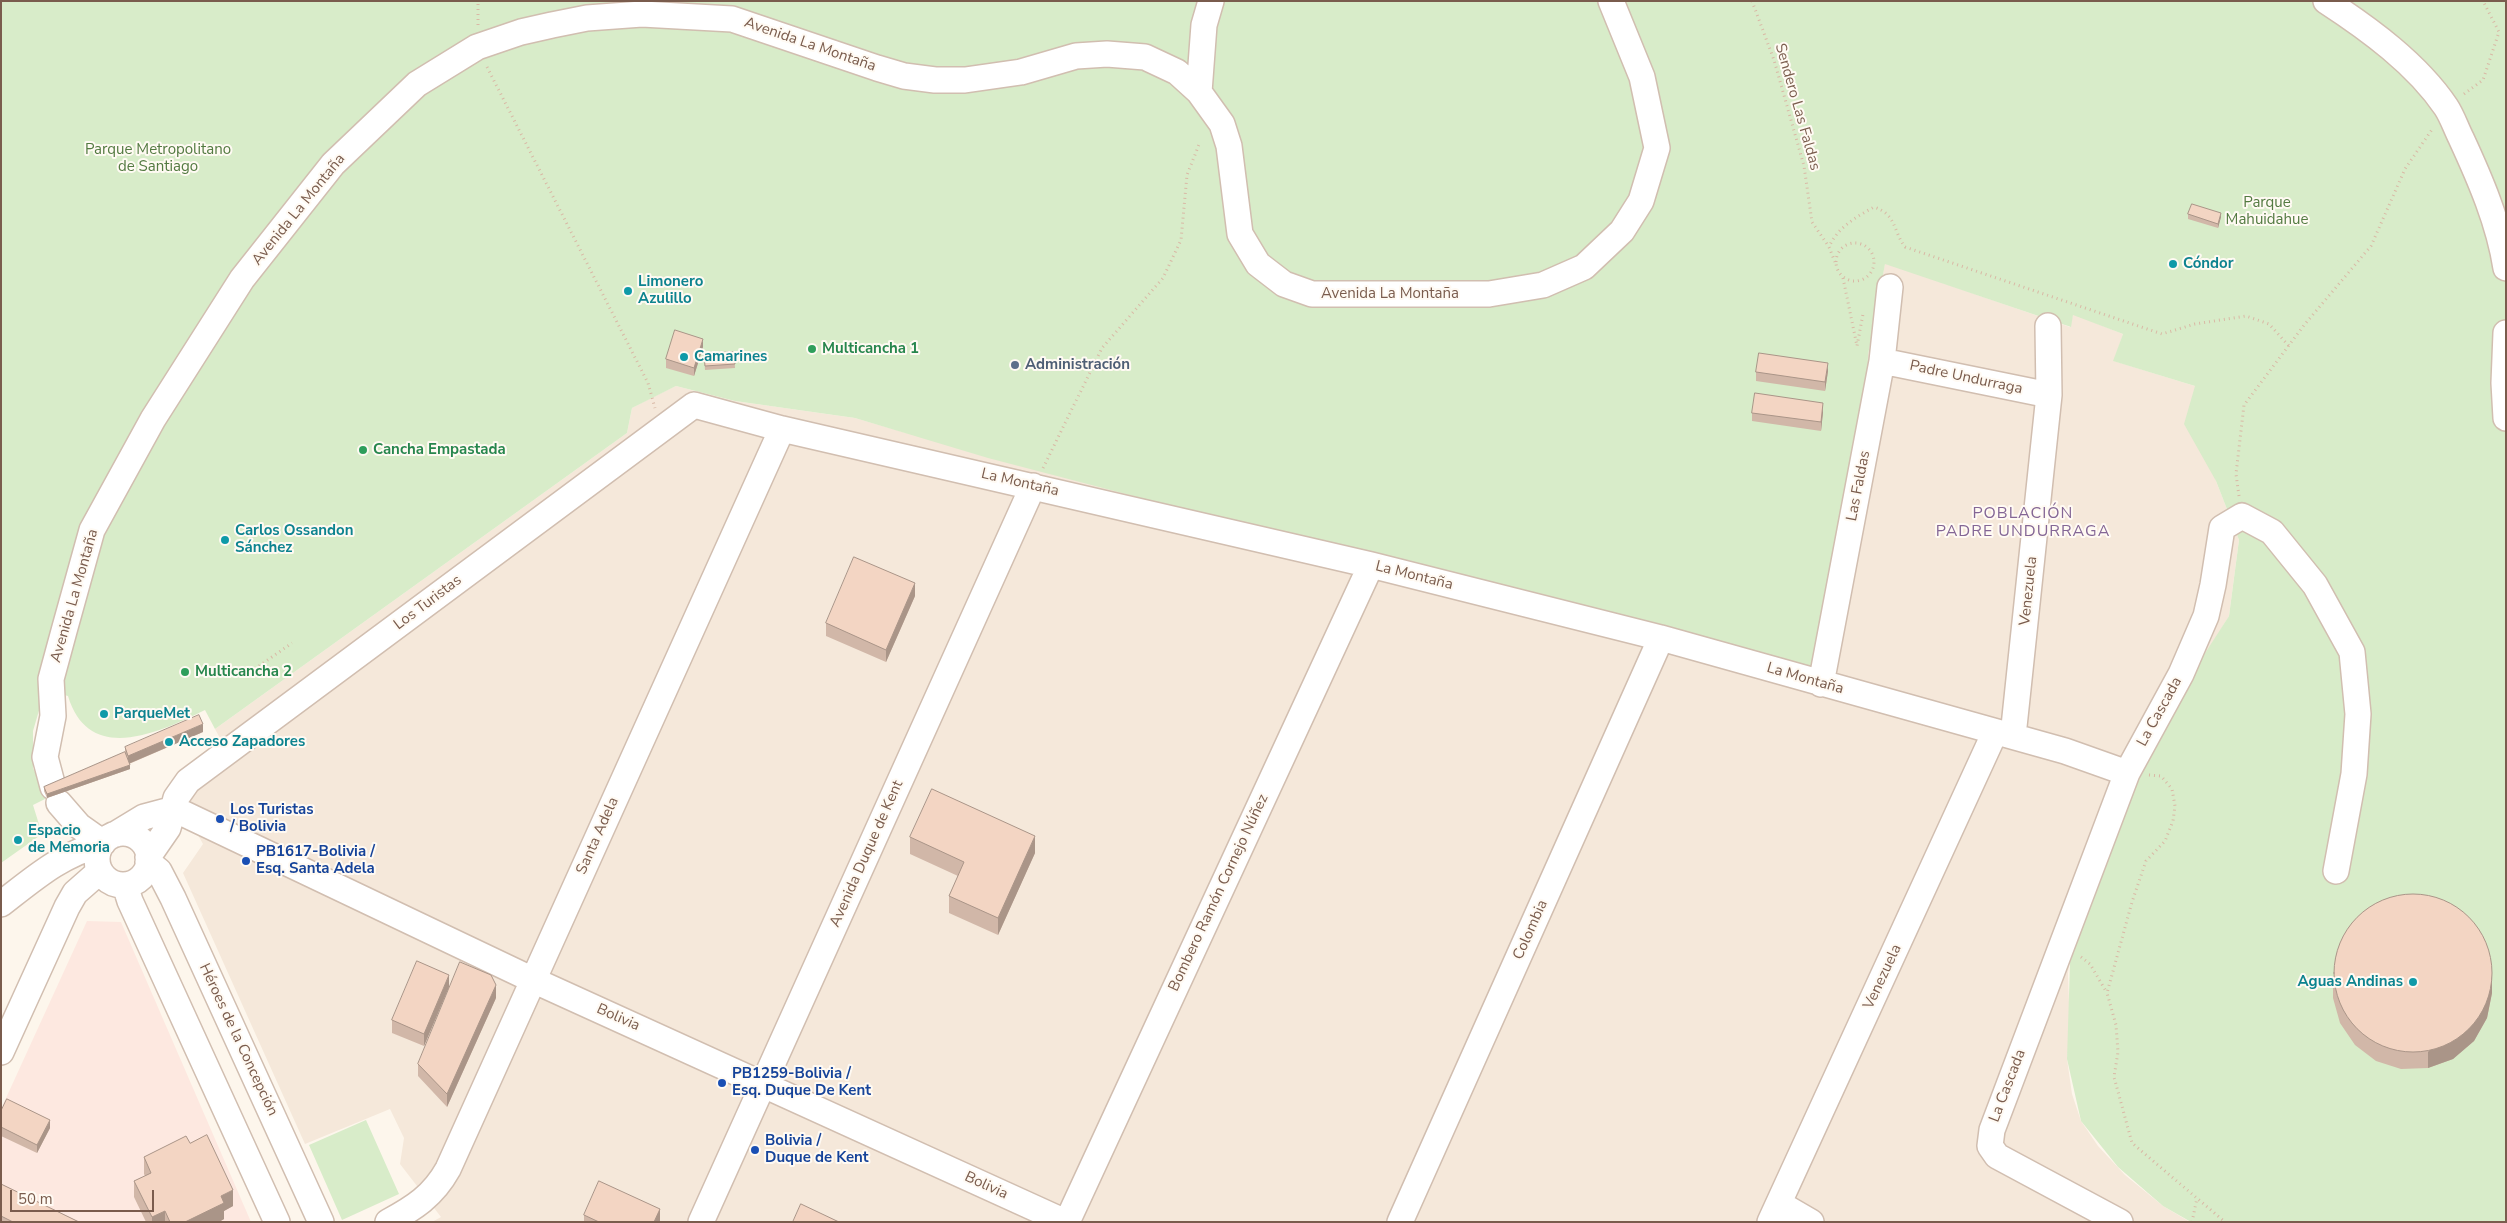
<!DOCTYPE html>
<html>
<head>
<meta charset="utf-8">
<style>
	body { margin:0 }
	#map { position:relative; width:2507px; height:1223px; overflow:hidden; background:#fdf6ec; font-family:"Nunito Sans",sans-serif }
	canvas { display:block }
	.frame { position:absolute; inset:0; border:2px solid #7a5c4d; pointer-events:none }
	.scale { position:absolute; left:10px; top:1190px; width:144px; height:22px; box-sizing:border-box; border:2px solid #7a5c4d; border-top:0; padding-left:6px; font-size:15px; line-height:18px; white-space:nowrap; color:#7a5c4d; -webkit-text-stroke:4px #fffaf3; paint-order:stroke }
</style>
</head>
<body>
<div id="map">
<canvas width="2507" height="1223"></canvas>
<div class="frame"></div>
<div class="scale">50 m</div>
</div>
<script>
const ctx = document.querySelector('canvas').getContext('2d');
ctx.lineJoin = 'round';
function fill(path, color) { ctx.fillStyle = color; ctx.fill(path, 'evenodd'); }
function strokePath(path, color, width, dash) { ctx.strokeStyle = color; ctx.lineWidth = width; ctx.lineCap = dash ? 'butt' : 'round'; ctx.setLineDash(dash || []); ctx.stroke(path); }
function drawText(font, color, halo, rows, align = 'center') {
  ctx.font = font + ' "Nunito Sans",sans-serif'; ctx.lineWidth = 4; ctx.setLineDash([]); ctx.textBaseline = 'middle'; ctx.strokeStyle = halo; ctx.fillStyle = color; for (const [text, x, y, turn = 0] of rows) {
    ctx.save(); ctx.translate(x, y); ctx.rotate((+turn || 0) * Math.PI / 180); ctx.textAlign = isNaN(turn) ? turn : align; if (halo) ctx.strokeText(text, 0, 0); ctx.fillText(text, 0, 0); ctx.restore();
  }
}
const residential = new Path2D(`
	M1885,263L2070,327L2073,314L2123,334L2114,361L2195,386L2216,481L2239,540L2229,616L2168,716L2072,949L2068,973L2070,1031L2067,1059L2072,1094L2081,1121L2098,1146L2125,1175L2163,1206L2190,1222H432L441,1217L400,1164L404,1138L390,1109L305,1144L183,873L203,844L172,789L226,749L215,729L627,433L632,408L653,397L676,386L735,401L855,418L910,434L1867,407L1868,355Z`);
const commercial = new Path2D(`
	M87,921L121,922L251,1222H1V1109Z`);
const green = new Path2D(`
	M1,1H2506V1222H2191L2163,1206L2118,1167L2081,1121L2067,1059L2070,962L2140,766L2200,661L2229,616L2239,540L2216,481L2184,424L2195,386L2113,361L2123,334L2073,315L2071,327L1885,264L1868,355L1867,407L1818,670L1168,505L988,458L855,418L735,401L676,386L632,408L627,433L215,729L205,710C160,732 89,766 68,696L45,690L33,731V768L47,798L33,805L42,834L1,863Z
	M366,1120L399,1194L342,1220L309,1145Z`);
const path = new Path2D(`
	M1752,1L1774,60L1804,166L1812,222L1829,247
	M478,25V1
	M487,67L648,383L655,408
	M2464,94L2483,80L2499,32L2483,1
	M1836 262a19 19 0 1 1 38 0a19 19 0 1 1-38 0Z
	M1835,262L1829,247C1837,228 1856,217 1874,207C1897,215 1892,229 1905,247L2162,334L2195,324L2246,316L2269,324L2289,346
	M1843,278L1857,346L1863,314
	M1043,468L1102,348L1163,278L1181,240L1187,175L1200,142
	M2239,496L2236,474L2244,405L2305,324L2371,246L2405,169L2433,128
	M259,666L292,643
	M2149,775L2161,776L2172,789L2175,806L2173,821L2165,841L2146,861L2132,902L2107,993L2116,1025L2118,1052L2114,1077L2132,1143L2225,1222
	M2081,957L2090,964L2107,993
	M2192,1222L2197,1198`);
const minor = new Path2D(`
	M2326,1C2369,29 2417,64 2446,107C2452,116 2456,128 2461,138C2480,179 2499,223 2506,268
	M1199,92L1204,25L1211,1
	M2506,333L2504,383L2506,418
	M1882,361L2049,395
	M1821,684L1882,361L1890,287
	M2013,736L2049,395L2048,326
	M53,787L45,757L53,716L51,679L64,631L92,530L153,419L242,279L333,164L417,84L477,47L521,32L552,25L587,18L642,14L732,19L877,68L904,76L935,80H965L1021,72L1076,56L1107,54L1145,57L1177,72L1199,92L1222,124L1229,146L1240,234L1258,264L1284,284L1312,294H1489L1543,285L1584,267L1622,231L1641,201L1657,148L1642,77L1611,1
	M59,803L79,826L103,843
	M174,809L533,980L1065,1222
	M97 859a26 26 0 1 1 52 0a26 26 0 1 1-52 0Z
	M116,834L144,817L174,809
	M148,857L168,828L176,798L188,781L694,405L782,429L1371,565L1661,638L2065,751L2127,773
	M148,862L159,871L173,898L321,1222
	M125,885L130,901L277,1222
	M1,904C37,876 59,856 103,843
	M1,1052L67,907L75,893L100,871
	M1780,1204L1811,1222
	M388,1222C414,1208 433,1196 448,1169L782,429
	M701,1222L1033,486
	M1067,1222L1371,565
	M1400,1222L1661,638
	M1770,1222L1995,732
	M2120,1222L1997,1156L1990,1146L1992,1130L2127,773L2181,674L2206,616L2213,585L2222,528L2242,516L2272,532L2315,585L2352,652L2358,714L2354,774L2336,871`);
const wall = new Path2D(`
	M2188,214L2221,217L2218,228L2188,219Z
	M703,347L694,376L666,368V359Z
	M734,352L735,368L705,370L704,354Z
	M1828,371L1825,391L1756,381V372Z
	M1823,412L1821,431L1752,421V413Z
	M915,596L886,662L826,636V623Z
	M203,732L129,764L130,769L47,798L44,791V787L125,752V747Z
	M910,837L1035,853L998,935L949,913V896L958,876L910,854Z
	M2333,982L2492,993L2487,1018L2474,1041L2453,1059L2428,1068L2401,1069L2376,1061L2355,1045L2340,1023L2333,998Z
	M449,987L424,1046L392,1033V1020Z
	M496,998L447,1107L418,1076V1064Z
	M1,1111L50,1128L37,1153L1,1136Z
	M190,1143L233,1206L224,1211V1219L219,1222H146L134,1197V1181L145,1176L144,1174V1157Z
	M1,1184L79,1222H1Z
	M660,1209V1222H584V1215Z`);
const shadedWall = new Path2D(`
	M2221,213V217L2218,228V224Z
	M703,339V347L694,376V368Z
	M1828,363V371L1825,391V382Z
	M1823,403V412L1821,431V422Z
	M915,583V596L886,662V650Z
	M203,724V732L128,764V756Z
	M130,765V769L47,798V794Z
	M1035,836V853L998,935V918Z
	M449,975V987L424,1046V1034Z
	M2492,976V993L2487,1018L2474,1041L2453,1059L2428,1068V1052Z
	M496,985V998L447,1107V1094Z
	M50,1120V1128L37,1153V1145Z
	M233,1190V1206L224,1211V1219L219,1222H185L221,1196Z
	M660,1209V1222H654Z
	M165,1211V1222H152V1217Z`);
const building = new Path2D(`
	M2192,204L2221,213L2218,224L2188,214Z
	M675,330L703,339L694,368L666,359Z
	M734,352L735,364L705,366L704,354Z
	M1759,353L1828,363L1825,382L1756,372Z
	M1755,393L1823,403L1821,422L1752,413Z
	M854,557L915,583L886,650L826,623Z
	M199,715L203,724L128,756L125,747Z
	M125,752L130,765L47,794L44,787Z
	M932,789L1035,836L998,918L949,896L964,862L910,837Z
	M2334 973a79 79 0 1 1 158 0a79 79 0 1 1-158 0Z
	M417,961L449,975L424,1034L392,1020Z
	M460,962L491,975L496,985L447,1094L418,1064Z
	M7,1099L50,1120L37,1145L1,1127V1111Z
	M207,1135L233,1190L221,1196L224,1203L185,1222H170L165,1211L152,1217L134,1181L151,1173L144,1157L186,1136L190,1143Z
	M599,1181L660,1209L654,1222H599L584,1215Z
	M1,1184L79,1222H13L1,1216Z
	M801,1204L839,1222H793Z`);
const markers = [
	[2173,264,5,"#0f9aa8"],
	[628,291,5,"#0f9aa8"],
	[812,349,5,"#2e9e5b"],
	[684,357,5,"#0f9aa8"],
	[1015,365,5,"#5c6f8a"],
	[363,450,5,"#2e9e5b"],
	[225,540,5,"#0f9aa8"],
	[185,672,5,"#2e9e5b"],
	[104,714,5,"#0f9aa8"],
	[169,742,5,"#0f9aa8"],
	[220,819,5,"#1a4fb4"],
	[18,840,5,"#0f9aa8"],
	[246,861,5,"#1a4fb4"],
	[2413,982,5,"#0f9aa8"],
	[722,1083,5,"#1a4fb4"],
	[755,1150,5,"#1a4fb4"]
];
const streetNames = [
	["Avenida La Montaña",810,45,19],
	["Sendero Las Faldas",1797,107,74],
	["Avenida La Montaña",299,210,-51],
	["Avenida La Montaña",1390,294],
	["Padre Undurraga",1966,378,12],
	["La Montaña",1020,483,13],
	["Las Faldas",1859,486,-79],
	["La Montaña",1414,576,14],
	["Venezuela",2029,591,-84],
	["Avenida La Montaña",75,596,-74],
	["Los Turistas",428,603,-37],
	["La Montaña",1805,679,16],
	["La Cascada",2160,712,-61],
	["Santa Adela",598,836,-66],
	["Avenida Duque de Kent",867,854,-66],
	["Bombero Ramón Cornejo Núñez",1219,893,-65],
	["Colombia",1531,930,-66],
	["Venezuela",1883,977,-65],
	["Bolivia",618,1018,24],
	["Héroes de la Concepción",238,1040,65],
	["La Cascada",2008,1086,-69],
	["Bolivia",986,1186,25]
];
const parkNames = [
	["Parque Metropolitano",158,150],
	["de Santiago",158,167],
	["Parque",2267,203],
	["Mahuidahue",2267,220]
];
const cultureNames = [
	["Cóndor",2183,264],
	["Limonero",638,282],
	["Azulillo",638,299],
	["Camarines",694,357],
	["Carlos Ossandon",235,531],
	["Sánchez",235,548],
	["ParqueMet",114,714],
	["Acceso Zapadores",179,742],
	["Espacio",28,831],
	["de Memoria",28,848],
	["Aguas Andinas",2403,982,"right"]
];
const leisureNames = [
	["Multicancha 1",822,349],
	["Cancha Empastada",373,450],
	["Multicancha 2",195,672]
];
const serviceNames = [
	["Administración",1025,365]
];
const transitNames = [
	["Los Turistas",230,810],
	["/ Bolivia",230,827],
	["PB1617-Bolivia /",256,852],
	["Esq. Santa Adela",256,869],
	["PB1259-Bolivia /",732,1074],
	["Esq. Duque De Kent",732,1091],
	["Bolivia /",765,1141],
	["Duque de Kent",765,1158]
];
const neighbourhoodNames = [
	["POBLACIÓN",2023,514],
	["PADRE UNDURRAGA",2023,532]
];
fill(residential, '#f5e8da');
fill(commercial, '#fde8e0');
fill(green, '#d8ecc9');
strokePath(minor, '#d1beb0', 28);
strokePath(path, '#d9b8a5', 3, [1, 4]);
strokePath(minor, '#fff', 25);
fill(wall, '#d1b7a8');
fill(shadedWall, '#aa9588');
fill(building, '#f3d5c3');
strokePath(building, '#aa9588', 1);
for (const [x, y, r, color] of markers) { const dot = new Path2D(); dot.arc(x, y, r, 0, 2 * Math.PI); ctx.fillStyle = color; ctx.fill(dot); strokePath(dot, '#fffaf3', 2); }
drawText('15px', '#7a5c4d', '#fffaf3', streetNames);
drawText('15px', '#537a41', '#fffaf3', parkNames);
drawText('bold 15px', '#0d838f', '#fffaf3', cultureNames, 'left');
drawText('bold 15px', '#27864d', '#fffaf3', leisureNames, 'left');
drawText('bold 15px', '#4e5e75', '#fffaf3', serviceNames, 'left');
drawText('bold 15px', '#164399', '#fffaf3', transitNames, 'left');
ctx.letterSpacing = '1px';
drawText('16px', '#846695', '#fffaf3', neighbourhoodNames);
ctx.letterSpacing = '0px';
</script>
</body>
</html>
